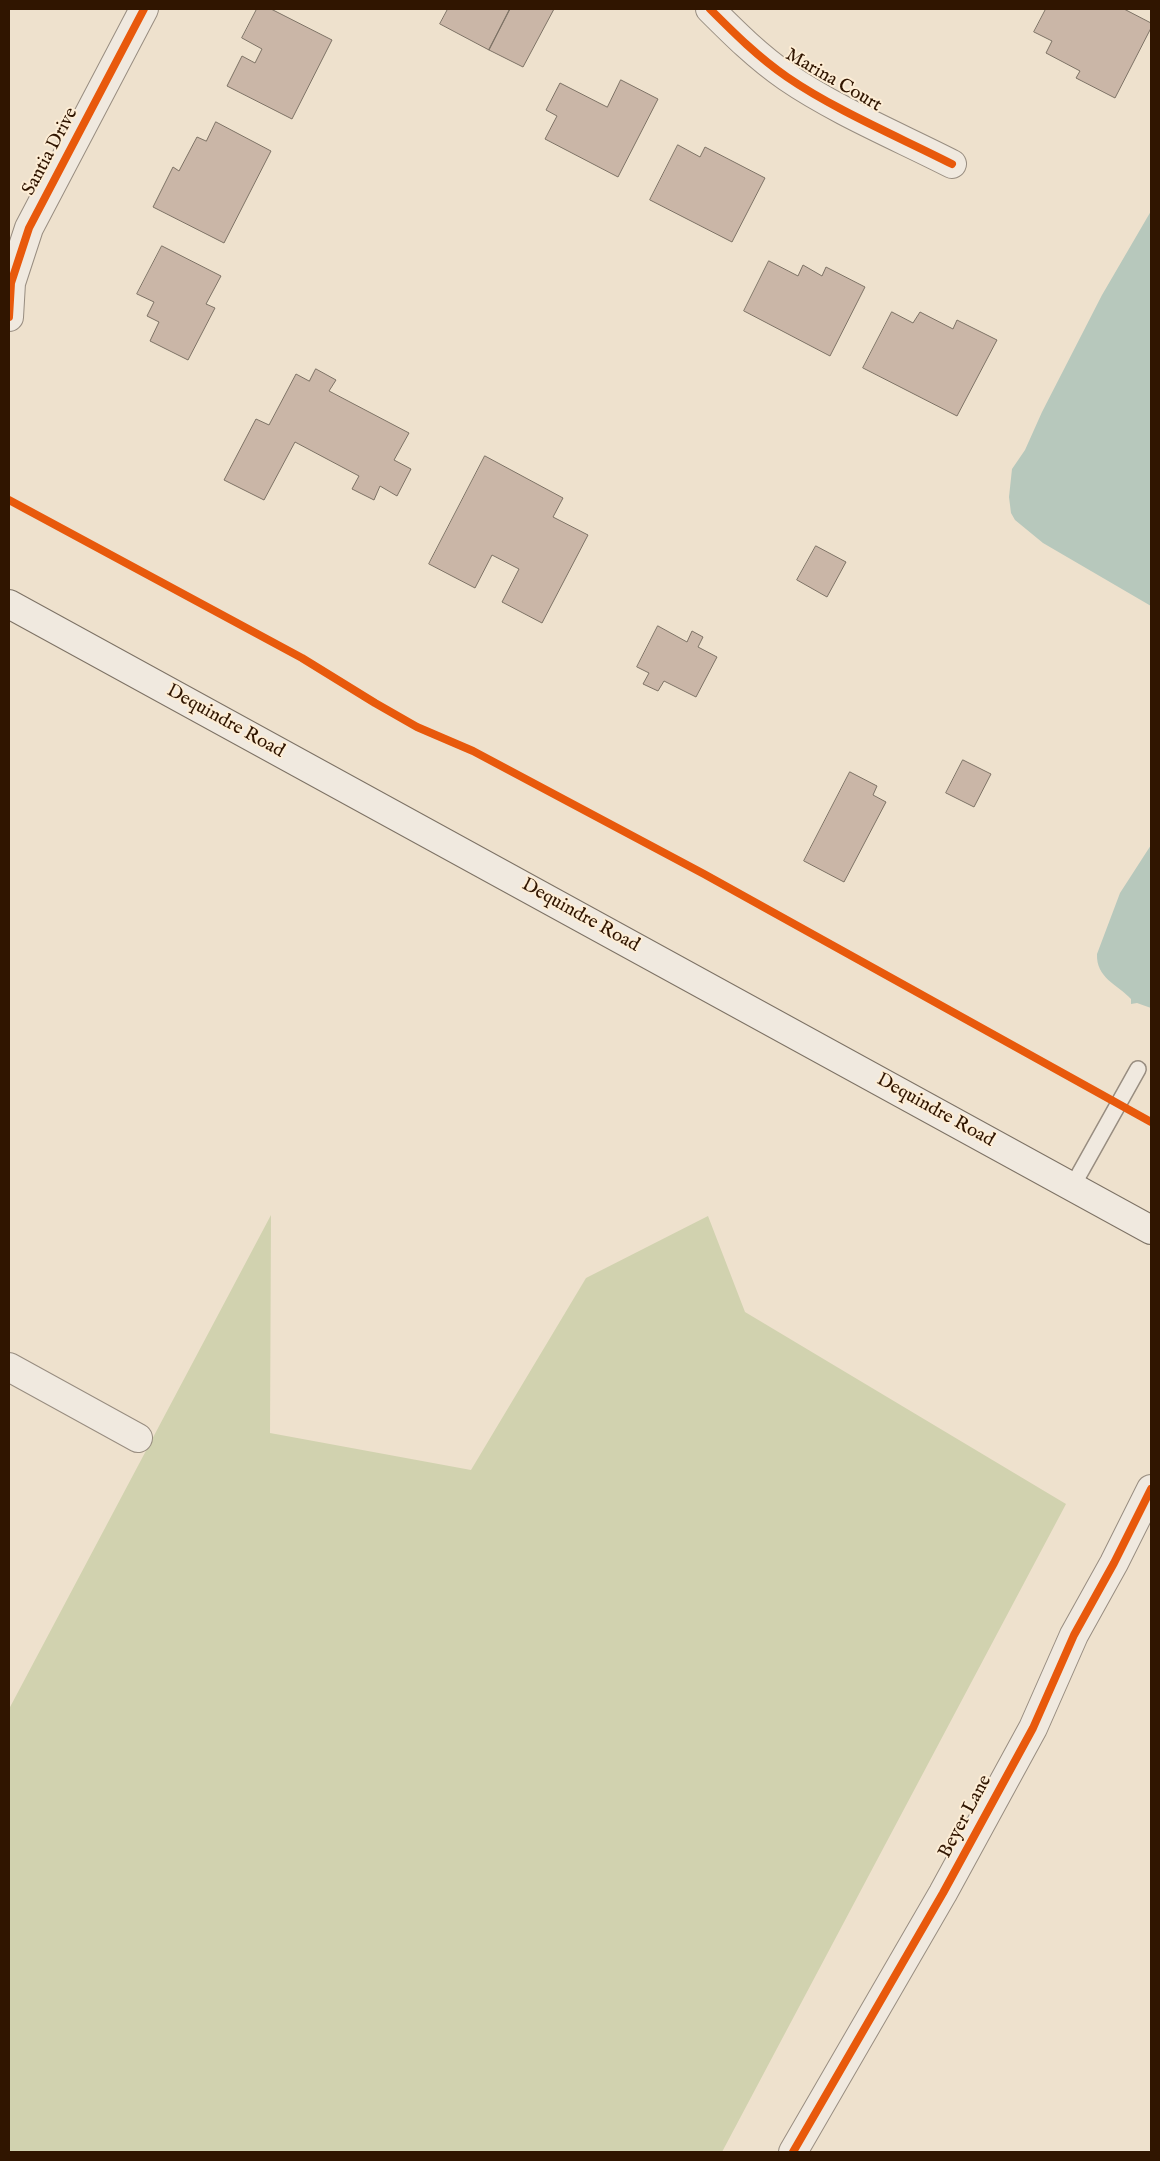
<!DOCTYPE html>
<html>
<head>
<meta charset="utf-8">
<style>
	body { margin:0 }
	#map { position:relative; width:1160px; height:2161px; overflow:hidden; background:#eee1cd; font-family:"IM FELL English",serif }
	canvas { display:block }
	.frame { position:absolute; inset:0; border:10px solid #301500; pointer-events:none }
</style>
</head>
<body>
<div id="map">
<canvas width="1160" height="2161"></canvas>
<div class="frame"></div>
</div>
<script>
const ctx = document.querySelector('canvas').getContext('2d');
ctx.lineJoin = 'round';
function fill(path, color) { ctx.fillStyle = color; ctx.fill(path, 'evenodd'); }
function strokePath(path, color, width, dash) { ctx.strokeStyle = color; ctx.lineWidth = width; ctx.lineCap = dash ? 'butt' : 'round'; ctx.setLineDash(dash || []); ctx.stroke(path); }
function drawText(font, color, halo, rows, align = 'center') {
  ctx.font = font + ' "IM FELL English",serif'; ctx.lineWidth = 4; ctx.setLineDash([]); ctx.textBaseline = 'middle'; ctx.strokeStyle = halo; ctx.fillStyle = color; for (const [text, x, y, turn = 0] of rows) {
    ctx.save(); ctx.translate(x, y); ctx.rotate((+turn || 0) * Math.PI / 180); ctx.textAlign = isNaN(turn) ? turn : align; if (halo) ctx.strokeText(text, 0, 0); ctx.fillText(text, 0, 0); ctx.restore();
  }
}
const green = new Path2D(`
	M271,1215L270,1433L471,1470L586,1278L708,1216L745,1312L1066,1504L722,2152H9V1709Z`);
const water = new Path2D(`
	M1151,211V606L1043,543L1015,520L1011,513L1009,497L1012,469L1025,450L1042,412L1102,295Z
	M1151,845V1008L1137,1003L1131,1004V999C1117,984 1096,978 1097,954L1120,893Z`);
const building = new Path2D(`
	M257,9H271L332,40L292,119L227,86L242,56L255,63L262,49L242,38Z
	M448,9H510L489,50L440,24Z
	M510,9H554L523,67L489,50Z
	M1046,9H1124L1151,23V28L1115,98L1076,78L1080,71L1046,53L1052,41L1034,32Z
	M621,80L658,99L618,177L545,139L557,116L546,110L560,83L607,107Z
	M216,122L271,151L224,243L153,207L173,167L179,171L197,137L206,141Z
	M678,145L700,157L705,147L765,178L732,242L650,200Z
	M162,246L221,276L206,304L215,308L188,360L150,341L159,322L147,316L154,302L137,294Z
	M769,261L798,276L803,265L822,276L826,267L865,287L830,356L744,311Z
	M892,312L913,323L920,312L953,329L957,320L997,340L957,416L863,368Z
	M316,369L336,380L329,391L409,433L394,460L411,469L397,496L380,486L374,500L352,489L359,476L295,442L264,500L224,480L256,419L269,425L296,374L309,381Z
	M485,456L563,498L553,517L588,535L542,623L502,602L519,569L492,555L475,588L429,564Z
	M816,546L846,562L827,597L797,580Z
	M658,626L687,642L692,631L703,637L698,647L717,657L696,697L664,681L658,691L643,684L649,673L637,667Z
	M963,760L991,774L974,807L946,793Z
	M850,772L877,786L873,795L886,802L844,882L804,861Z`);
const service = new Path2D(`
	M1072,1187L1138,1069`);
const minor = new Path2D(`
	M710,9C734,33 758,57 787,77C835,110 899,137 952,164
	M9,317L11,283L29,228L144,9
	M9,1367L138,1438
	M793,2152L943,1893L1033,1728L1074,1635L1114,1563L1151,1489`);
const secondary = new Path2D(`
	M9,604L1151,1230`);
const cycleway = new Path2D(`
	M710,9C734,33 758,57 787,77C835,110 899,137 952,164
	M9,317L11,283L29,228L144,9
	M9,500L302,658L375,703L417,727L473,751L704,874L1151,1122
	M793,2152L943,1893L1033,1728L1074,1635L1114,1563L1151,1489`);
const streetNames = [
	["Marina Court",833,81,30],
	["Santia Drive",51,152,-62],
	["Dequindre Road",225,722,29],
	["Dequindre Road",580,916,29],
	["Dequindre Road",935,1111,29],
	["Beyer Lane",966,1817,-62]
];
fill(green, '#d1d2af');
fill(water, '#b7c8bc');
fill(building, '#cab6a7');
strokePath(building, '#7d7265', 1);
strokePath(service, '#988d80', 18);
strokePath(minor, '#988d80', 30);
strokePath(secondary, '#7d7265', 30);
strokePath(service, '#f0e9df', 15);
strokePath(minor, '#f0e9df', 28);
strokePath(secondary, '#f0e9df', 28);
strokePath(cycleway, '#e8590c', 8);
drawText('19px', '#301500', '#fdedd5', streetNames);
</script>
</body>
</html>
